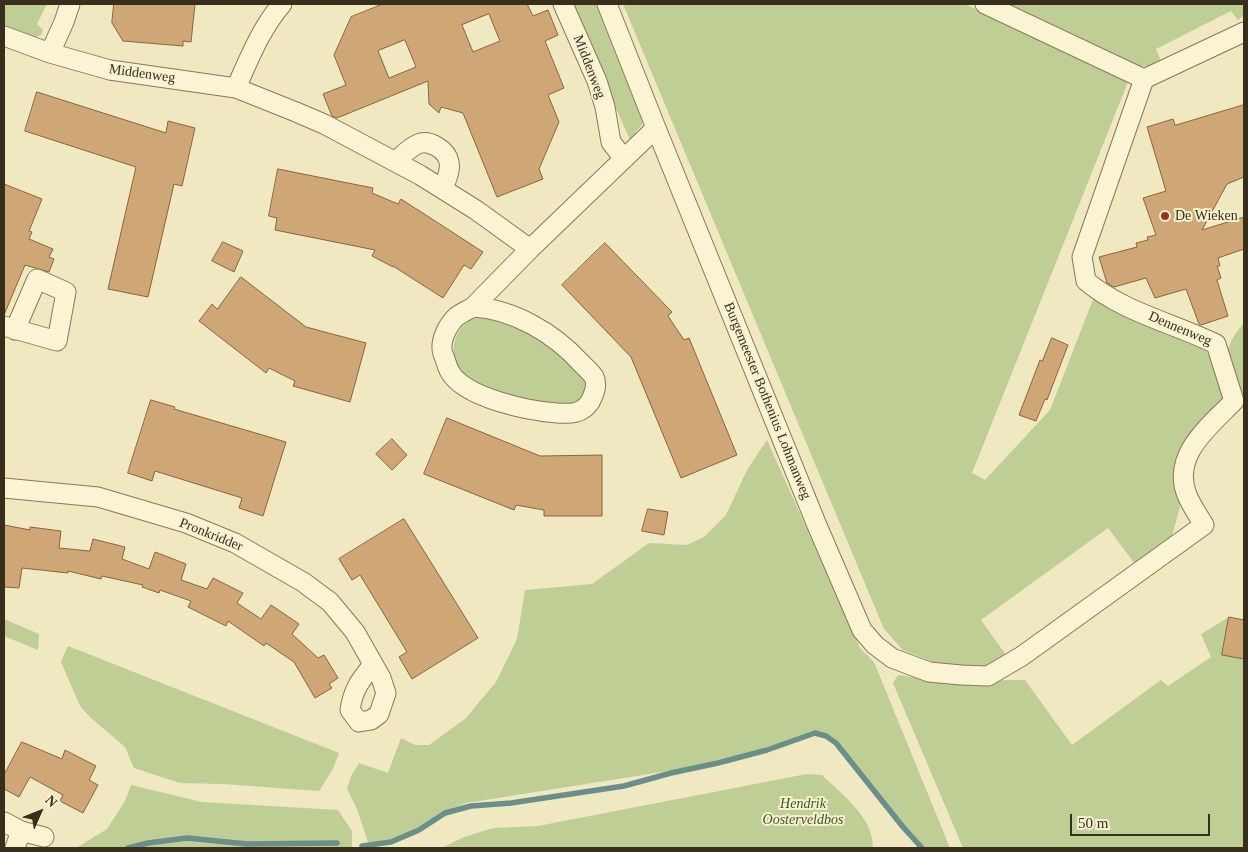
<!DOCTYPE html>
<html>
<head>
<meta charset="utf-8">
<style>
	body { margin:0 }
	#map { position:relative; width:1248px; height:852px; overflow:hidden; background:#efe8c0; font-family:"Times New Roman",serif }
	canvas { display:block }
	.frame { position:absolute; inset:0; border:5px solid #382e1c; pointer-events:none }
	.north { position:absolute; left:15px; top:787px; width:50px; height:50px; -webkit-text-stroke:4px #f6f1d0; paint-order:stroke; rotate:46deg; font-size:14px; font-weight:700; line-height:20px; text-align:center; color:#382e1c }
	.north::after { content:''; display:block; margin:auto; width:18px; height:22px; background:#382e1c; clip-path:polygon(50% 0,100% 100%,50% 72%,0 100%) }
	.scale { position:absolute; left:1070px; top:814px; width:140px; height:22px; box-sizing:border-box; border:2px solid #382e1c; border-top:0; padding-left:6px; font-size:15px; line-height:18px; white-space:nowrap; color:#382e1c; -webkit-text-stroke:4px #f6f1d0; paint-order:stroke }
</style>
</head>
<body>
<div id="map">
<canvas width="1248" height="852"></canvas>
<div class="frame"></div>
<div class="north">N</div>
<div class="scale">50 m</div>
</div>
<script>
const ctx = document.querySelector('canvas').getContext('2d');
ctx.lineJoin = 'round';
function fill(path, color) { ctx.fillStyle = color; ctx.fill(path, 'evenodd'); }
function strokePath(path, color, width, dash) { ctx.strokeStyle = color; ctx.lineWidth = width; ctx.lineCap = dash ? 'butt' : 'round'; ctx.setLineDash(dash || []); ctx.stroke(path); }
function drawText(font, color, halo, rows, align = 'center') {
  ctx.font = font + ' "Times New Roman",serif'; ctx.lineWidth = 4; ctx.setLineDash([]); ctx.textBaseline = 'middle'; ctx.strokeStyle = halo; ctx.fillStyle = color; for (const [text, x, y, turn = 0] of rows) {
    ctx.save(); ctx.translate(x, y); ctx.rotate((+turn || 0) * Math.PI / 180); ctx.textAlign = isNaN(turn) ? turn : align; if (halo) ctx.strokeText(text, 0, 0); ctx.fillText(text, 0, 0); ctx.restore();
  }
}
const green = new Path2D(`
	M4,4H47L37,24L43,30L41,35L36,37L4,25Z
	M570,4H596L643,123L630,140Z
	M623,4H965L1128,82L972,473L985,480L1050,410L1094,297L1116,312L1206,346L1216,367L1229,403L1183,444L1174,478L1180,507L1171,539L1135,564L1108,528L981,620L1006,655L984,668L933,662L903,650L884,629Z
	M1000,4H1244V15L1238,20L1231,11L1156,49L1162,63L1150,66L1129,67Z
	M489,316L523,329L559,353L584,377L589,386L588,395C584,398 577,404 572,405C549,407 482,391 465,375C453,364 450,348 458,333C465,320 475,317 489,316Z
	M1244,323V395L1240,391C1228,359 1219,351 1244,323Z
	M767,440L860,648L874,662L950,848H918C912,836 898,830 894,817L831,736L819,731L712,764L466,803C457,807 447,809 440,814C417,829 398,845 369,845L357,809L347,789L351,776L359,763L388,773L401,738L415,745H429L465,719L496,682L517,639L525,590L592,584L649,543L687,545L704,537L726,515L747,470Z
	M1229,617L1233,642L1244,644V848H963L893,683L898,675L965,685L986,686L1003,680H1025L1072,745L1161,680L1168,686L1211,657L1201,634Z
	M4,619L39,634L38,650L4,636Z
	M68,646L339,753L333,769L319,791L224,784L180,783L134,768L125,747L91,718L80,706L61,662Z
	M807,774L822,775C843,796 873,816 873,848H442L464,837L493,828L538,826Z
	M131,785L202,802L338,810L352,831V848H76L107,829L125,801Z`);
const stream = new Path2D(`
	M362,846L391,842L419,830L445,813L471,806L511,803L624,786L671,773L718,763L767,750L815,733L826,736L836,743L903,827L922,848
	M128,848L148,843L187,838L247,844L337,843`);
const building = new Path2D(`
	M114,4H195L191,42L183,41V46L123,41L112,23Z
	M383,4H527L533,16L548,10L558,35L545,41L564,88L548,95L559,122L539,169L543,179L497,197L463,113L441,107L439,113L429,104L428,81L337,118L332,116L323,94L346,85L334,55L351,17ZM489,14L500,41L473,52L462,25ZM405,40L416,67L389,78L378,51Z
	M37,92L166,133L168,121L195,128L182,186L174,184L148,297L108,289L136,167L25,131Z
	M1244,105V177L1227,184L1202,230L1244,217V249L1218,258L1220,266H1217L1221,278L1217,280L1228,316L1201,325L1199,324L1186,289L1155,298L1146,278L1114,287L1107,283L1099,257L1137,247L1136,243L1148,240L1147,237L1156,235L1143,198L1166,191L1147,127L1173,119L1175,125Z
	M278,169L373,188L372,193L398,204L401,199L483,252L471,269L464,265L443,298L393,266V267L372,256L375,250L275,230L277,218L269,216Z
	M4,184L42,199L29,231L32,232L29,239L53,249L49,257L54,259L49,272L25,265L4,315Z
	M223,242L243,251L234,272L212,261Z
	M605,243L672,312L668,316L684,340L689,338L737,455L681,478L631,357L562,285Z
	M241,277L306,327L366,343L350,402L293,386L295,381L269,368L266,373L199,321L212,304L217,309Z
	M1052,338L1068,345L1047,400L1045,399L1036,421L1019,415L1040,360L1042,361Z
	M151,400L175,407L174,409L286,442L263,516L239,508L242,498L155,471L152,481L128,473Z
	M447,418L540,456L602,455V516H544V510L516,505L514,510L424,474Z
	M392,439L407,455L392,470L376,454Z
	M648,509L668,512L664,535L642,531Z
	M404,519L478,638L412,679L399,657L407,652L382,611L360,575L352,580L339,559Z
	M4,525L30,530V527L61,531L59,548L90,551L93,539L125,547L122,559L149,569L155,552L186,564L181,580L207,589L213,578L243,593L237,603L261,619L271,605L299,624L292,634L318,658L324,655L338,678L329,684L332,688L315,698L294,662L266,643L264,646L228,621L226,626L188,607L191,601L160,590L159,593L142,587L143,585L102,576L101,579L68,571V573L22,568L19,588L4,587Z
	M1229,617L1244,620V659L1222,655Z
	M22,742L62,759L65,750L96,766L89,780L98,785L83,813L60,801L63,795L30,777L19,797L4,789V775Z`);
const street = new Path2D(`
	M563,4L597,81L605,107L611,142L624,159
	M607,4L656,128L816,523L862,630L875,645L892,658L929,672L961,675L988,676L1022,656L1204,525C1198,515 1191,505 1187,495C1171,455 1210,426 1234,401L1216,344C1173,323 1123,312 1086,281L1082,257L1144,79L1244,32
	M985,4L1144,79
	M4,36L50,53L110,70L236,88L296,112L324,124L420,175L476,210L530,249
	M50,53L64,22L70,4
	M236,88C249,59 261,28 282,4
	M396,161C403,155 409,148 418,144C429,139 447,150 449,162C451,171 446,180 443,189
	M473,307C513,309 554,333 581,363C585,367 591,372 594,377C598,385 594,394 590,402C582,414 570,414 557,413C529,411 465,398 450,372C447,367 446,360 443,354C439,342 447,326 456,317C461,313 468,310 473,307Z
	M473,307L530,249L656,128
	M4,326L57,341L66,292L37,279L15,330
	M4,488L98,497L186,523L235,543L303,582L330,602L355,632L381,678L386,693L379,714L371,720L359,722L350,710C353,690 360,680 373,665
	M4,822L21,831L44,837
	M15,848L21,831`);
const markers = [
	[1165,216,5,"#9a3425"]
];
const streetNames = [
	["Middenweg",589,67,69],
	["Middenweg",142,74,8],
	["Dennenweg",1180,329,23],
	["Burgemeester Bothenius Lohmanweg",767,401,68],
	["Pronkridder",211,535,22]
];
const poiNames = [
	["De Wieken",1175,216]
];
const parkNames = [
	["Hendrik",803,804],
	["Oosterveldbos",803,820]
];
fill(green, '#bfce94');
strokePath(stream, '#6a8f8b', 5.5);
fill(building, '#cfa675');
strokePath(building, '#89653c', 1);
strokePath(street, '#897957', 21);
strokePath(street, '#faf4d4', 19);
for (const [x, y, r, color] of markers) { const dot = new Path2D(); dot.arc(x, y, r, 0, 2 * Math.PI); ctx.fillStyle = color; ctx.fill(dot); strokePath(dot, '#f6f1d0', 2); }
drawText('14px', '#382e1c', '#f6f1d0', streetNames);
drawText('14px', '#382e1c', '#f6f1d0', poiNames, 'left');
drawText('italic 14px', '#415522', '#f6f1d0', parkNames);
</script>
</body>
</html>
